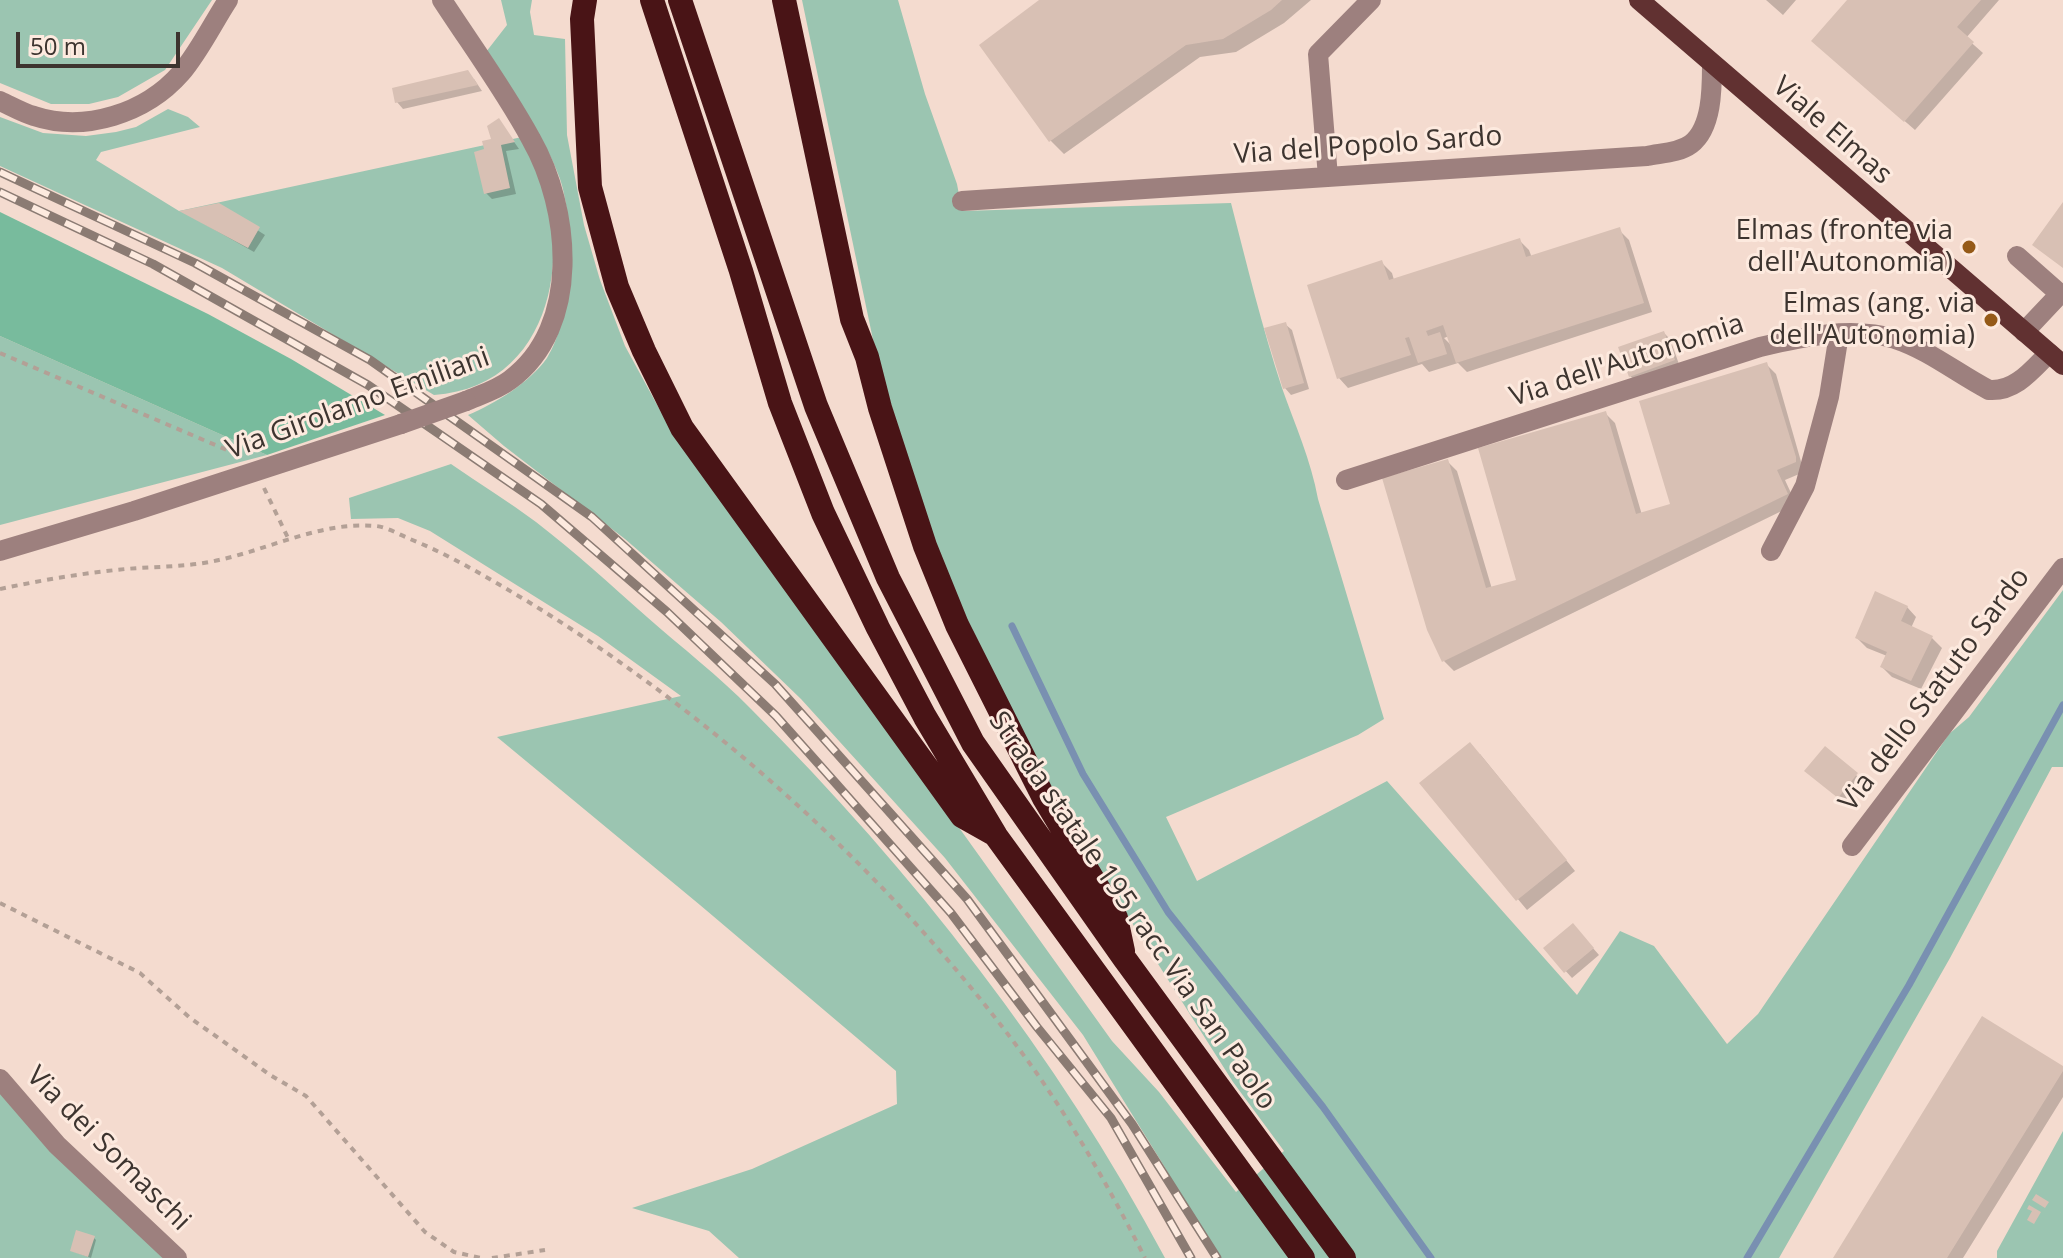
<!DOCTYPE html>
<html>
<head>
<meta charset="utf-8">
<style>
	body { margin:0 }
	#map { position:relative; width:2063px; height:1258px; overflow:hidden; background:#f4dbcf; font-family:"Open Sans",sans-serif }
	canvas { display:block }
	.scale { position:absolute; left:16px; top:32px; width:164px; height:36px; box-sizing:border-box; border:4px solid #3d342f; border-top:0; padding-left:10px; font-size:24px; line-height:28px; white-space:nowrap; color:#3d342f; -webkit-text-stroke:6px #fdeadf; paint-order:stroke }
</style>
</head>
<body>
<div id="map">
<canvas width="2063" height="1258"></canvas>
<div class="scale">50 m</div>
</div>
<script>
const ctx = document.querySelector('canvas').getContext('2d');
ctx.lineJoin = 'round';
function fill(path, color) { ctx.fillStyle = color; ctx.fill(path, 'evenodd'); }
function strokePath(path, color, width, dash) { ctx.strokeStyle = color; ctx.lineWidth = width; ctx.lineCap = dash ? 'butt' : 'round'; ctx.setLineDash(dash || []); ctx.stroke(path); }
function drawText(font, color, halo, rows, align = 'center') {
  ctx.font = font + ' "Open Sans",sans-serif'; ctx.lineWidth = 6; ctx.setLineDash([]); ctx.textBaseline = 'middle'; ctx.strokeStyle = halo; ctx.fillStyle = color; for (const [text, x, y, turn = 0] of rows) {
    ctx.save(); ctx.translate(x, y); ctx.rotate((+turn || 0) * Math.PI / 180); ctx.textAlign = isNaN(turn) ? turn : align; if (halo) ctx.strokeText(text, 0, 0); ctx.fillText(text, 0, 0); ctx.restore();
  }
}
const green = new Path2D(`
	M0,0H212L165,70L118,97L89,104H51L0,83Z
	M501,0H532L530,12L534,35L565,39L567,135L584,225L600,280L625,346L661,412L1112,1041L1159,1092L1236,1192L1284,1151L1233,1082L1092,860L1045,778L967,620L926,521L876,354L802,0H898L925,94L957,184L962,211L1231,203C1247,265 1262,327 1282,388C1295,425 1311,460 1318,499L1384,719L1358,735L1166,817L1197,881L1387,781L1577,995L1620,931L1654,946L1727,1044L1758,1014L1949,734L1969,717L2063,590V767H2052L1950,958L1779,1258H1214L1164,1166L1083,1035L945,858L801,699L721,622L625,539L504,446L468,415C496,403 529,383 547,358C573,318 575,223 560,179C546,138 509,90 486,52L507,25Z
	M168,109L188,117L200,127L101,152L96,160L179,211L522,137C579,225 564,386 434,395L222,268L0,166V117L43,133L86,136L116,132L136,127Z
	M0,336L267,455L0,525Z
	M451,464C480,484 509,502 536,522C575,552 611,585 647,617C681,647 719,676 751,709C913,871 1057,1055 1165,1258H739L709,1231L632,1208L752,1169L897,1104L896,1071L700,905L497,737L681,696L598,636L430,531L398,518L351,519L349,498Z
	M0,1093L163,1258H0Z
	M2063,1131V1258H1997V1251Z`);
const forest = new Path2D(`
	M0,212L208,314L291,359L385,415L267,455L0,336Z`);
const shadow = new Path2D(`
	M1042,0H1311L1284,23L1236,52L1200,57L1064,154L1051,141L981,45Z
	M1766,0H1796L1783,15Z
	M1849,0H1999L1966,38L1983,53L1915,130L1823,50Z
	M474,79L482,91L403,109L397,102Z
	M499,120L519,149L506,151L516,194L492,199L486,193L487,151L494,141Z
	M218,205L265,235L254,252L183,212Z
	M1619,230L1629,240L1652,312L1467,372L1458,363L1429,372L1422,364L1348,388L1339,378L1382,263L1392,273L1394,280L1519,240L1529,250L1532,258ZM1449,336L1453,347L1444,338Z
	M1285,324L1292,330L1309,389L1291,395L1285,388Z
	M1664,333L1670,339L1680,367L1637,382L1630,376Z
	M1767,365L1776,374L1804,472L1785,480L1796,504L1454,671L1444,661L1428,629L1447,461L1457,471L1492,589L1519,581L1605,413L1615,423L1642,515L1673,505Z
	M1907,607L1916,617L1911,628L1932,638L1942,648L1921,689L1892,677L1882,667L1887,656L1867,648L1857,638Z
	M1825,749L1863,781L1845,803L1813,777Z
	M1480,754L1575,871L1527,910L1422,784Z
	M1579,932L1599,955L1572,978L1546,949Z
	M2063,1068V1097L1963,1258H1835Z
	M94,1238L96,1240L91,1258L72,1251Z`);
const stream = new Path2D(`
	M1012,626L1083,774L1168,912L1323,1107L1431,1258
	M1747,1258L1909,985L2063,705`);
const building = new Path2D(`
	M1039,0H1282L1271,10L1223,39L1186,45L1049,142L979,45Z
	M1847,0H1981L1957,27L1974,42L1904,122L1811,41Z
	M468,70L478,85L395,103L392,88Z
	M499,118L515,142L501,145L510,188L484,194L474,152L484,149L482,141L491,139L487,126Z
	M2063,202V268L2032,245Z
	M219,203L260,227L248,248L179,211Z
	M1620,227L1644,303L1456,363L1443,325L1426,331L1428,336L1440,332L1447,354L1418,363L1409,337L1405,338L1411,355L1337,379L1307,285L1382,260L1389,280L1520,238L1526,257Z
	M1286,322L1304,383L1283,389L1264,328Z
	M1664,331L1675,360L1629,377L1618,347Z
	M1767,362L1796,457V462L1777,470L1788,494L1442,662L1427,630L1382,478L1448,459L1486,588L1516,580L1478,448L1606,411L1636,514L1670,504L1639,401Z
	M1875,591L1908,606L1901,621L1933,636L1911,681L1880,667L1887,652L1855,638Z
	M1470,742L1567,860L1516,901L1419,783Z
	M1825,746L1858,773L1838,798L1804,771Z
	M1573,923L1594,948L1564,973L1543,948Z
	M1982,1016L2063,1066V1071L1947,1258H1833Z
	M2036,1194L2049,1202L2045,1208L2032,1200Z
	M2029,1205L2041,1212L2034,1224L2027,1220L2032,1211L2027,1209Z
	M76,1230L95,1236L88,1257L70,1251Z`);
const path = new Path2D(`
	M0,353L241,456
	M264,488L289,540
	M0,589C38,581 77,574 116,570C150,566 185,568 219,560C270,549 322,521 376,526C387,527 400,535 410,539C452,556 488,578 527,601C720,719 900,884 1033,1068C1075,1127 1112,1193 1145,1258
	M0,903L140,973L189,1017L270,1075L306,1096L425,1232L454,1252L481,1258
	M492,1258L545,1250`);
const minor = new Path2D(`
	M442,0C472,46 505,91 531,139C571,209 582,327 510,380C497,390 480,395 466,401
	M0,101C11,106 23,113 34,116C85,133 146,113 181,73C199,52 213,23 228,0
	M1328,177L1318,54L1371,0
	M962,201L1647,156C1661,153 1679,153 1691,144C1712,128 1712,89 1712,65
	M2017,256L2060,294L2024,332
	M1346,480L1760,347C1803,337 1851,326 1895,339C1929,350 1958,374 1989,390C2015,392 2032,370 2049,353
	M0,551L134,511L401,424
	M1771,551L1805,486L1829,397L1839,334
	M1852,846L2063,568
	M0,1079L57,1145L177,1258`);
const major = new Path2D(`
	M1639,0L2063,365`);
const highway = new Path2D(`
	M585,0L582,19L590,187L617,287L644,351L682,428L962,816L994,834
	M652,0L741,271L780,403L823,513L878,628L925,717L996,836L1303,1258
	M680,0L816,406L888,578L973,743L1124,958L1344,1258
	M784,0L852,319L867,357L880,408L925,546L957,625L1044,798L1116,918L1123,951`);
const rail = new Path2D(`
	M0,172L195,263L370,360L592,517L775,684L967,899L1132,1124L1217,1258
	M0,192L153,264L368,385L541,504L667,612L776,716L951,913L1037,1027L1111,1118L1191,1258`);
const minorBridge = new Path2D(`
	M401,424L466,401`);
const markers = [
	[1969,247,8,"#955a18"],
	[1991,320,8,"#955a18"]
];
const streetNames = [
	["Viale Elmas",1832,131,41],
	["Via del Popolo Sardo",1368,146,-4],
	["Via dell'Autonomia",1627,361,-18],
	["Via Girolamo Emiliani",358,404,-20],
	["Via dello Statuto Sardo",1935,690,-53],
	["Strada statale 195 racc Via San Paolo",1132,911,55],
	["Via dei Somaschi",108,1149,45]
];
const poiNames = [
	["Elmas (fronte via",1953,231],
	["dell'Autonomia)",1953,263],
	["Elmas (ang. via",1975,304],
	["dell'Autonomia)",1975,336]
];
fill(green, '#9bc5b1');
fill(forest, '#78bb9d');
fill(shadow, '#0003');
strokePath(stream, '#7990b1', 7);
fill(building, '#d8c0b4');
strokePath(path, '#b3a096', 4, [6, 6]);
strokePath(minor, '#9d807e', 20);
strokePath(major, '#613131', 20);
strokePath(highway, '#491416', 24);
strokePath(rail, '#8b7b73', 9);
strokePath(rail, '#fdeadf', 6, [18]);
strokePath(minorBridge, '#9d807e', 20);
for (const [x, y, r, color] of markers) { const dot = new Path2D(); dot.arc(x, y, r, 0, 2 * Math.PI); ctx.fillStyle = color; ctx.fill(dot); strokePath(dot, '#fdeadf', 3); }
drawText('28px', '#3d342f', '#fdeadf', streetNames);
drawText('28px', '#3d342f', '#fdeadf', poiNames, 'right');
</script>
</body>
</html>
